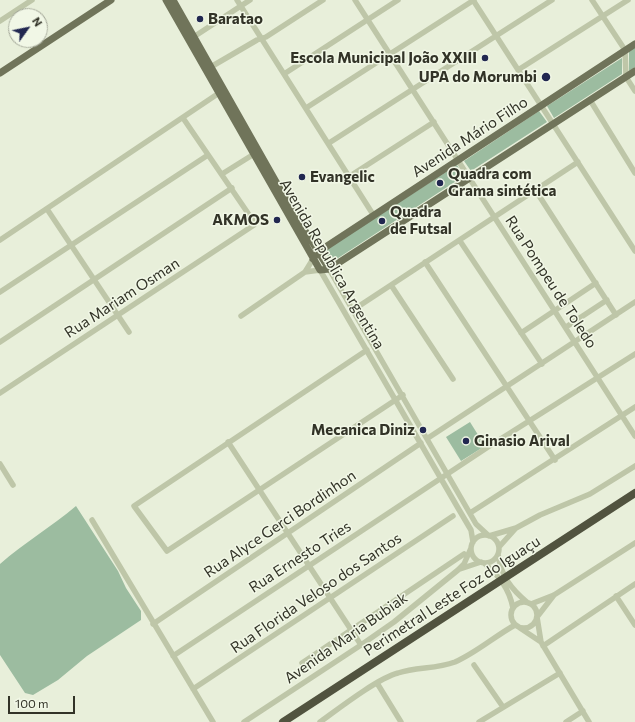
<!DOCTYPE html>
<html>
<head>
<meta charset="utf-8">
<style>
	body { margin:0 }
	#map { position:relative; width:635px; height:722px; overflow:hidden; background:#e8efda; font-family:Commissioner,sans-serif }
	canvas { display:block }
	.north { position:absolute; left:8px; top:8px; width:40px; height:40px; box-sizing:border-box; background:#f1f7e6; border:1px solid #a5a99a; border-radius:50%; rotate:57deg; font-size:11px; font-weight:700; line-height:16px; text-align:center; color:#323327 }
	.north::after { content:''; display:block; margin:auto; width:14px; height:18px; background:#212750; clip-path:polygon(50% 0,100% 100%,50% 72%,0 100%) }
	.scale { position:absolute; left:8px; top:696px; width:67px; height:18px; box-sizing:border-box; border:2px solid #323327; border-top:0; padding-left:5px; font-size:12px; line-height:14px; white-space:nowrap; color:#323327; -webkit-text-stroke:3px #f1f7e6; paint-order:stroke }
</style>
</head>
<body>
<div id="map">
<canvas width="635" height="722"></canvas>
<div class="north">N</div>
<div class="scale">100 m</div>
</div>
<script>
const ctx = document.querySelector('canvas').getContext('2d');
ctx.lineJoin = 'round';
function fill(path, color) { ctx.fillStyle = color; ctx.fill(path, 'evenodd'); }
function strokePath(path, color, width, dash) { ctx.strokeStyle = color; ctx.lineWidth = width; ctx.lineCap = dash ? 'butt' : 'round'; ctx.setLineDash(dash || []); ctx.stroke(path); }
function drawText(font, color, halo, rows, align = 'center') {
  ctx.font = font + ' Commissioner,sans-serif'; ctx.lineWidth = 3; ctx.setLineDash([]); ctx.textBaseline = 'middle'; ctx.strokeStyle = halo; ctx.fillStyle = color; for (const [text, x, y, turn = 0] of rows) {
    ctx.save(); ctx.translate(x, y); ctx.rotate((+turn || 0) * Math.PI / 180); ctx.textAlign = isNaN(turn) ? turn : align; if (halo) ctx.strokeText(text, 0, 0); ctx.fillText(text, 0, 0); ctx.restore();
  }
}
const green = new Path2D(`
	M635,47V67L629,71V51Z
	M622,58V74L554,118L547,106Z
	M539,111L547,122L471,171L464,161Z
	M457,165L464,176L332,262L324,251Z
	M470,422L485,446L461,461L446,437Z
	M76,506L118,571L126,588L141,611V620L87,656L58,680L33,695L25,693L0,655V564C24,543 51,527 76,506Z`);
const minor = new Path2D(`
	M237,0L374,216
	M355,0L635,436
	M473,0L635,251
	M592,0L625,50L626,77L635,91
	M0,21L32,0
	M192,38L250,0
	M209,68L257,40L266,37L323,0
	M518,70L628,0
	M284,74L398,0
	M590,100L635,173
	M306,108L474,0
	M329,143L552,0
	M222,174L254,154
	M350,176L434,122
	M536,191L616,315
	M47,209L129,332
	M0,240L222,91
	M460,241L542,364
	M425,262L555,460
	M329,269L476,524L489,536L516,528L540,515L590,494L635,466
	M305,272L320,270L458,508L471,530L473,542
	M391,285L453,379
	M0,292L208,155
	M353,310L578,162
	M241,316L305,272L313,259
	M566,327L607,300
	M521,333L596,283
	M0,342L232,188
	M367,350L134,506L167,551L403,395
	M0,393L254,225V222L183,118
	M428,438L635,302
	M228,442L361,645
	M0,464L13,485
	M470,513L635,407
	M92,520L213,722
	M471 549a14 14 0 1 1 28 0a14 14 0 1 1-28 0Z
	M499,547L516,528
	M498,554C501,576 511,589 528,603
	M484,563C499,576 509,588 513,608
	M460,569L481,562
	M616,596L635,625
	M511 615a13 13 0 1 1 26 0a13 13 0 1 1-26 0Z
	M531,604L554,595L635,543
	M153,624L421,443
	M520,628L541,642L589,722
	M541,642L537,617L554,595
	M543,646L635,584
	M173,656L488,447L635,354
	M302,663L464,554
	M474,665L503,707
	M377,683L401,722
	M193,689L453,516
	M244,722L361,645L394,622L458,570L464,564L471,548
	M320,722C338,709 378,678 398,673C417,667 436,669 455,662C476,653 495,636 515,625
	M479,722L560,673
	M566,722L583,711`);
const major = new Path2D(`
	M166,0L320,270L329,269L635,71
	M173,0L292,210L329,269
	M0,73L111,0
	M313,259L318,252L635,44`);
const highway = new Path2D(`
	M283,722L635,493`);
const markers = [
	[200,19,4,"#212750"],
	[485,58,4,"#212750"],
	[546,77,5,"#212750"],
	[302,177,4,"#212750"],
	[440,183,4,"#212750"],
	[277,220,4,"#212750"],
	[382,221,4,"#212750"],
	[423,430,4,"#212750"],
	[466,441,4,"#212750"]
];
const poiNames = [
	["Baratao",208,19],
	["Escola Municipal João XXIII",477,58,"right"],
	["UPA do Morumbi",537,77,"right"],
	["Quadra com",448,174],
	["Grama sintética",448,191],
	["Evangelic",310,177],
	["Quadra",390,212],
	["de Futsal",390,229],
	["AKMOS",269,220,"right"],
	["Mecanica Diniz",415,430,"right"],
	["Ginasio Arival",474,441]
];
const streetNames = [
	["Avenida Mário Filho",470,137,-33],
	["Avenida Republica Argentina",332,264,60],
	["Rua Pompeu de Toledo",551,282,57],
	["Rua Mariam Osman",122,298,-33],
	["Rua Alyce Gerci Bordinhon",280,524,-34],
	["Rua Ernesto Tries",300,557,-33],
	["Rua Florida Veloso dos Santos",316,593,-34],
	["Perimetral Leste Foz do Iguaçu",452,596,-33],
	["Avenida Maria Bubiak",346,638,-35]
];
fill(green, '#9cbca0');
strokePath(minor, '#bec6a8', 5.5);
strokePath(major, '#70745a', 7);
strokePath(highway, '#51533f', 8);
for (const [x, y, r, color] of markers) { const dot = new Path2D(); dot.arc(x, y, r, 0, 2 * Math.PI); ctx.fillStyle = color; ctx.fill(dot); strokePath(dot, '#f1f7e6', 1.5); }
drawText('bold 15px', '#323327', '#f1f7e6', poiNames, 'left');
drawText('15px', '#323327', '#f1f7e6', streetNames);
</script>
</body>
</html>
